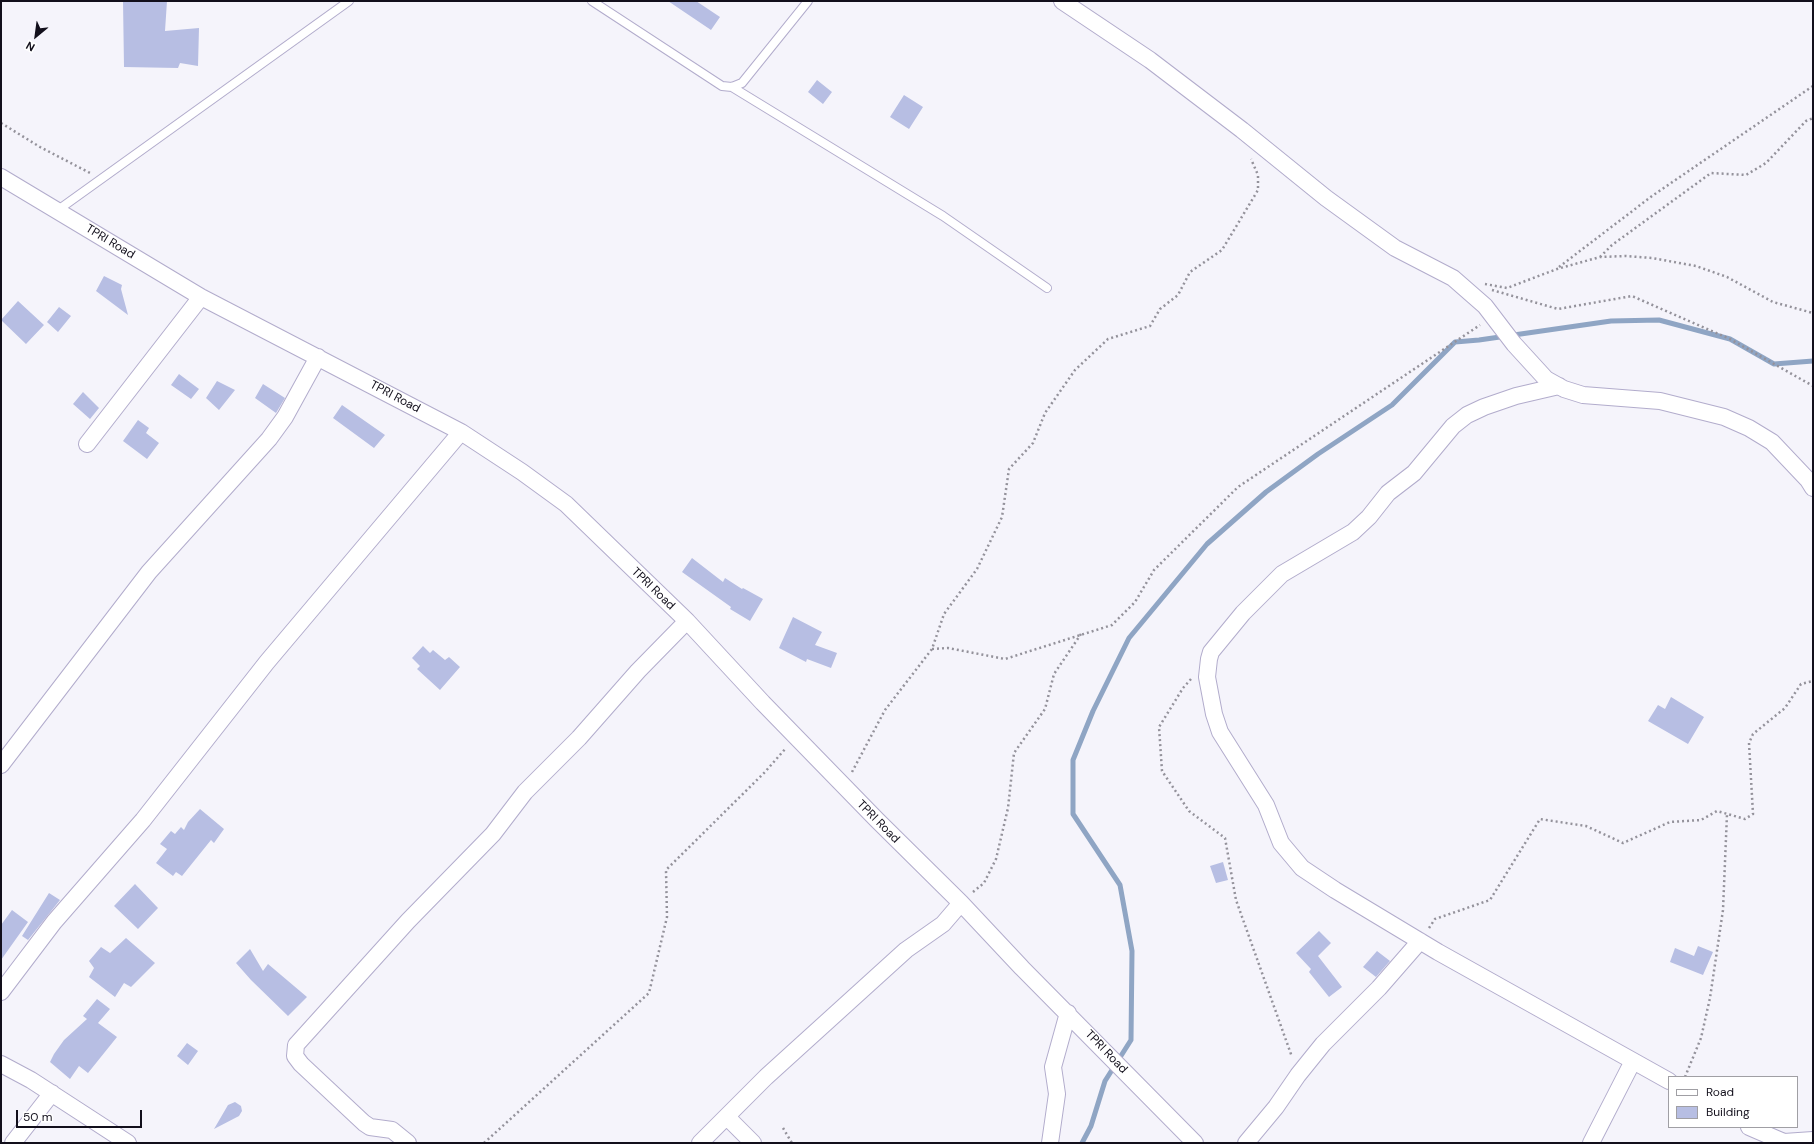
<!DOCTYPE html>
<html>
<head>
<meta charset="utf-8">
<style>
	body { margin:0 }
	#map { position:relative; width:1814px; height:1144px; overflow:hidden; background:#f5f4fb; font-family:"DM Sans",sans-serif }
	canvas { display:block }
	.frame { position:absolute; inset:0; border:2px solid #120f1b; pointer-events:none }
	.legend { position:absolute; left:1668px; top:1076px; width:130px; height:52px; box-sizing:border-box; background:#fff; border:1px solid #a09fa4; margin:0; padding:5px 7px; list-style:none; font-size:12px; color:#120f1b }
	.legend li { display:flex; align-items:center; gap:8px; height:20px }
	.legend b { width:20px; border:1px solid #a09fa4 }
	.north { position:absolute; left:16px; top:16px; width:40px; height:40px; -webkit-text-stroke:3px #fff; paint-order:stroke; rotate:209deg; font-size:11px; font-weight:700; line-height:16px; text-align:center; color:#120f1b }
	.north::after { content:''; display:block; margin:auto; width:14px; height:18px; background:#120f1b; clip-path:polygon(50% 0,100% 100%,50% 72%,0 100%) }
	.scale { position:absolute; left:16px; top:1110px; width:126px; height:18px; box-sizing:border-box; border:2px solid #120f1b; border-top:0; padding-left:5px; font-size:12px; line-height:14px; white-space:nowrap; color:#120f1b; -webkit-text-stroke:3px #fff; paint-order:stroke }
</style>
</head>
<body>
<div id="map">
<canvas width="1814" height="1144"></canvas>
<div class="frame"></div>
<ul class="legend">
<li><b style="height:5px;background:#fff"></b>Road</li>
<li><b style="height:11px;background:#b7bee3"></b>Building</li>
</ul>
<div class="north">N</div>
<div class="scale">50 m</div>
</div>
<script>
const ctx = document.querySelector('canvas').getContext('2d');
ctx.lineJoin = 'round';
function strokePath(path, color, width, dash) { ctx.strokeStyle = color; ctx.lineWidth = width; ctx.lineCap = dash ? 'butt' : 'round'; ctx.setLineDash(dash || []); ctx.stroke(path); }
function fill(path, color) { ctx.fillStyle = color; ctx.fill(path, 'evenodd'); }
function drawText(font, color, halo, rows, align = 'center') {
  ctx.font = font + ' "DM Sans",sans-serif'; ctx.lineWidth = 3; ctx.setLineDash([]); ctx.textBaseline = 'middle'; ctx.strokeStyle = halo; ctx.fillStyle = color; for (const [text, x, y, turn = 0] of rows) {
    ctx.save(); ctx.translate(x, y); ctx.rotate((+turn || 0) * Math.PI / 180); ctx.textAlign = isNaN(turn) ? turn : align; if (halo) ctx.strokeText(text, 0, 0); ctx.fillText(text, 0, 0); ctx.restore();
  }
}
const stream = new Path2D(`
	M1082,1143L1091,1126L1105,1081L1131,1040L1132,951L1120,885L1073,814V760L1093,711L1129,638L1207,544L1266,492L1318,454L1392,405L1455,342L1479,340L1611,321L1659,320L1730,339L1774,364L1813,361`);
const building = new Path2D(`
	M123,1H167L165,31L199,28L198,66L180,63L178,68L124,67Z
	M668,1H696L720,17L711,30Z
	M817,80L832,92L823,104L808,92Z
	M904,95L923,107L909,129L890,117Z
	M104,276L122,285L121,289L128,315L96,291Z
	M18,301L44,325L26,344L1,320Z
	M59,307L71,316L58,332L47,322Z
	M179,374L199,389L191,399L171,385Z
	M217,381L235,390L219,410L206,398Z
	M263,384L285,398L276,413L255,398Z
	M83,392L99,408L90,419L73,404Z
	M342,405L385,435L374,448L333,418Z
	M138,420L149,428L146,433L159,443L147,459L123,441Z
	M692,558L723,582L725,578L742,589L743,588L763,599L750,621L730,609L731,607L682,572Z
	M793,617L822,632L815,645L837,653L831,668L807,659L806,662L779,648Z
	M423,646L430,653L433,650L445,660L449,657L460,667L440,690L417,669L420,666L412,658Z
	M1671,697L1704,717L1688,744L1648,721L1658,705L1665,709Z
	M200,809L224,829L214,843L211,840L182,876L176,872L173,876L156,863L167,849L160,844L171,831L175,834L181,827L184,830L188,822Z
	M1223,862L1228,880L1216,883L1210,866Z
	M135,884L158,908L138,929L114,906Z
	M49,893L60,900L28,940L22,936Z
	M12,910L28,922L1,960V925Z
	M1319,931L1331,943L1318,956L1342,987L1329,997L1309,972L1311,969L1296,953Z
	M126,938L155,963L131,987L124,983L115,997L89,977L94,968L89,961L101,947L110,953Z
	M1698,946L1713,952L1703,975L1670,962L1675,948L1694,956Z
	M250,949L263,971L268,964L307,997L288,1016L251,980L236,963Z
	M1377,951L1390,961L1376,977L1363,967Z
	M97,999L110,1009L98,1023L117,1037L88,1073L79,1066L70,1079L50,1062L54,1054L64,1040L87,1019L83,1016Z
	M187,1043L198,1051L188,1065L177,1056Z
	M235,1102L241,1106L242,1111L239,1116L214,1129L228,1105Z`);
const path = new Path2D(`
	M1,123L40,147L90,173
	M1600,257L1612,245L1711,173L1746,175L1766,163L1806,121L1813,118
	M1559,267L1652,196L1813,86
	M1485,284L1507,288L1557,269L1600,257L1626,256L1652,258L1696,266L1727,277L1773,302L1813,313
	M1492,290L1558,309L1632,296L1730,339L1813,386
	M932,649L948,648L1005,659L1112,625L1135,602L1154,570L1238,487L1480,325
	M1191,679L1183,688L1159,727L1162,771L1189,811L1225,838L1236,900L1292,1057
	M852,772L885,710L932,649L944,614L977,569L1002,517L1009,469L1033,443L1045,413L1075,370L1108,339L1150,326L1160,309L1178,295L1190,272L1222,250L1258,190V175L1251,159
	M973,892L984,883L996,859L1008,808L1014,753L1045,709L1054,674L1081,634
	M1429,928L1435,919L1490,900L1540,819L1586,826L1623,843L1670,822L1701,820L1717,811L1745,819L1753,814L1749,743L1753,734L1785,708L1801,684L1813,681
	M1685,1077L1701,1038L1710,998L1723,910L1727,814
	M783,1128L792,1143
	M484,1143L649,993L667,917L666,870L765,772L786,748`);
const service = new Path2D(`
	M592,1L722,86L732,87L742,83L808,1
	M732,87L943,216L1047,288
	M58,210L349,1`);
const minor = new Path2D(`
	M1062,1L1150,60L1242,130L1326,198L1366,227L1395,248L1453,278L1485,306L1514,344L1546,379L1564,389L1583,395L1660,401L1724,417L1749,428L1772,442L1808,480L1813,488
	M1,177L201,297L461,432L522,472L566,504L687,621L763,703L877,820L961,903L1022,968L1195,1143
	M1559,386L1516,396L1484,407L1467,415L1453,426L1414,473L1388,493L1369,517L1353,532L1282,574L1243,613L1211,652L1209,659L1207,677L1214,714L1220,732L1266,805L1281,843L1302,868L1335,890L1438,952L1669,1081
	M87,444L201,297
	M1,765L149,572L269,439L285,417L318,357
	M1,992L54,922L143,820L267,662L461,432
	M1,1064L31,1080L128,1143
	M727,1117L753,1143
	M1749,1127L1784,1142L1813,1140
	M13,1143L52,1093
	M408,1143L392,1130L370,1127L364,1123L301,1064L295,1056L296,1045L408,921L493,834L525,792L579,738L638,671L687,621
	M700,1143L766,1077L906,950L943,924L961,903
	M1050,1143L1057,1094L1053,1067L1068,1013
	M1246,1143L1276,1107L1298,1075L1323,1044L1379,988L1420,941
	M1591,1143L1633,1061`);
const streetNames = [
	["TPRI Road",110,242,31],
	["TPRI Road",395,397,28],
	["TPRI Road",653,589,44],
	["TPRI Road",878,822,45],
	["TPRI Road",1106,1052,46]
];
strokePath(stream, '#8fa5c4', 5);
fill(building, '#b7bee3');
strokePath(service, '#b2accc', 10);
strokePath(minor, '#b2accc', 18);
strokePath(path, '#94929b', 2.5, [2, 3]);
strokePath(service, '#fff', 8);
strokePath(minor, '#fff', 16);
drawText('12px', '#120f1b', '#fff', streetNames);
</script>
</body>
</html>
